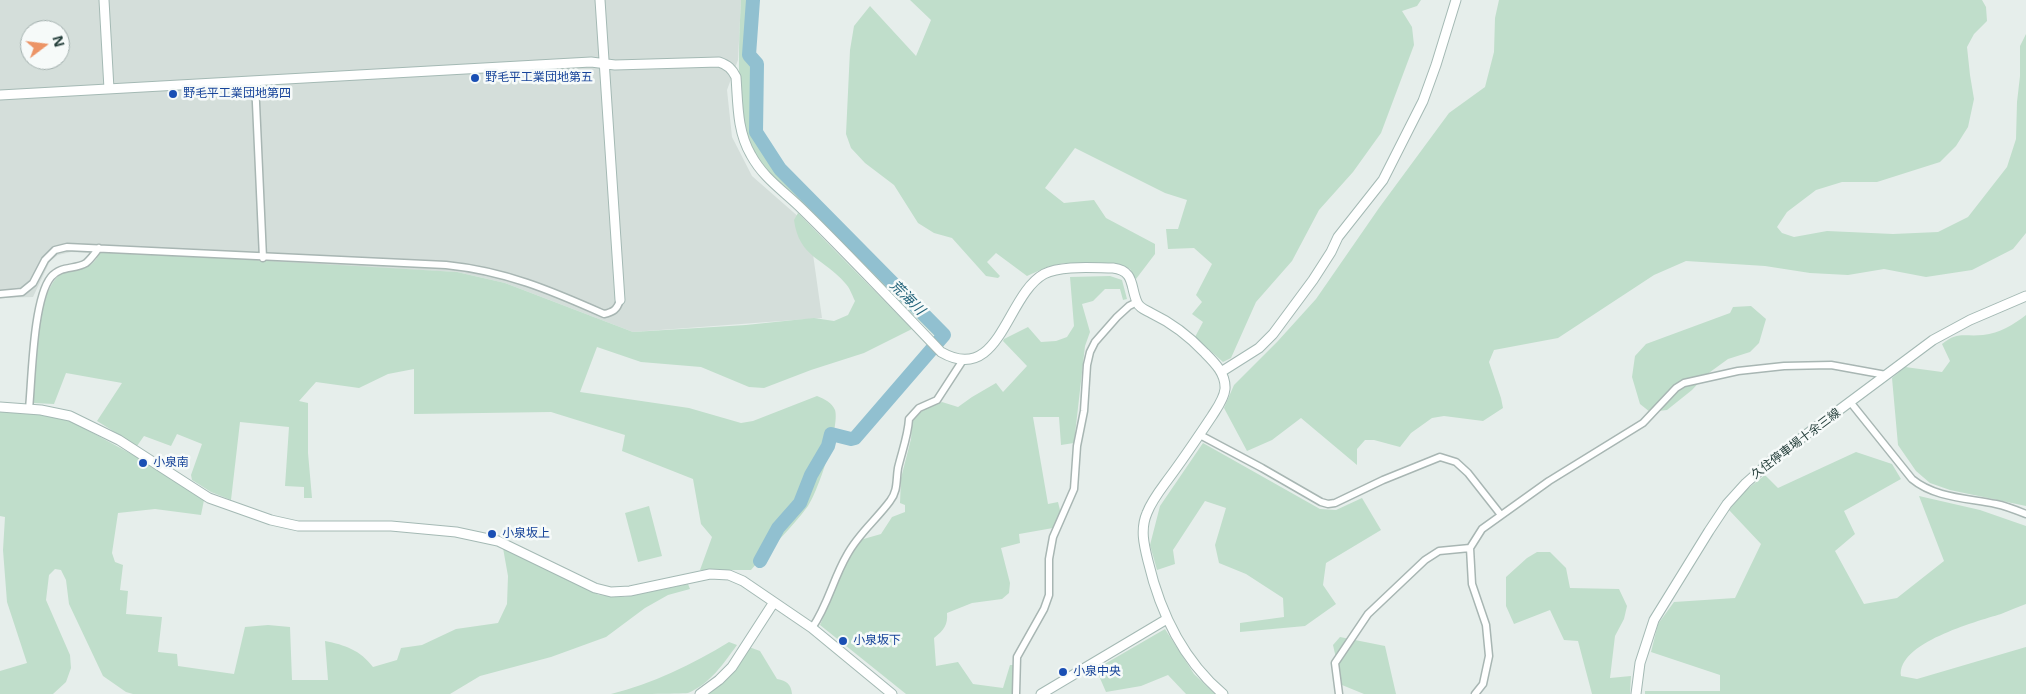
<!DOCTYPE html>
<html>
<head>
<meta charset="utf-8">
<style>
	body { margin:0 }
	#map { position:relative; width:2026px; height:694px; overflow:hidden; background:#e6eeeb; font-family:"Noto Sans",sans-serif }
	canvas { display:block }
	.north { position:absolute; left:20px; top:20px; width:50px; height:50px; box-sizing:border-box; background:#f6faf9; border:1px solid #a2afad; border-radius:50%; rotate:75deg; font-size:14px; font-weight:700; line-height:20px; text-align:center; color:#253f3b }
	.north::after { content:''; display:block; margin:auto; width:18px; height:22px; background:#ec9466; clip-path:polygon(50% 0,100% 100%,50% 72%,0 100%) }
</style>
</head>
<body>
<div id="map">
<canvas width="2026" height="694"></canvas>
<div class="north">N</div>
</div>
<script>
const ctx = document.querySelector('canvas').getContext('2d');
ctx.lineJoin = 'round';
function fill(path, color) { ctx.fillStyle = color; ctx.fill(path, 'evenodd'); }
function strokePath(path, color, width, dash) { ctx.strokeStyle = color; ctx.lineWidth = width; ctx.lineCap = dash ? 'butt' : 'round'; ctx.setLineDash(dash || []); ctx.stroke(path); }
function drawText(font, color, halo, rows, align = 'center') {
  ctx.font = font + ' "Noto Sans","Noto Sans JP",sans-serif'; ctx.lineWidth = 5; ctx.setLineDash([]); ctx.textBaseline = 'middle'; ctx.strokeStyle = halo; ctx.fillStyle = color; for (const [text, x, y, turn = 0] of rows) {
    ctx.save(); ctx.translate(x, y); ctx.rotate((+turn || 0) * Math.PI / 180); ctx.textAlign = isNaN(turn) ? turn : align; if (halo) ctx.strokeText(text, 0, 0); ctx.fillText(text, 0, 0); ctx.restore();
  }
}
const built = new Path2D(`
	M0,0H741L738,60L727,90L732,137L752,176L809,226L822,318L633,332L505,283L457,272L71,252L58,255L50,261L33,297L0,298ZM30,30H60V60H30Z`);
const green = new Path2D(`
	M741,0H751L747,56L754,66V134L777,171L904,292L941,335L938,339L770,173C764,166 758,159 754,151C734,117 739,40 741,0Z
	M910,0H1421L1417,6L1402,11L1412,27L1414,45L1381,133L1353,172L1319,210L1292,261L1256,302L1231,358L1223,362L1195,337L1203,322L1192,314L1202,302L1196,295L1212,264L1194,248L1168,249L1166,229H1178L1187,200L1165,193L1075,148L1045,188L1064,203L1094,200L1106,218L1155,244V254L1136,279L1130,269L1121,265L1064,263L1047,267L1027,276L996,253L987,262L1000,276L998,278L986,276L952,238L934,233L918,223L894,185L865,163L851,148L846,134L850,50L854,26L870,6L916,56L931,20Z
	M1499,0H1982L1986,7L1987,21L1974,34L1967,47L1970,75L1974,99L1968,127L1956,146L1940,162L1877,182H1842L1816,190L1787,212L1777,227L1782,233L1794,237L1827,231L1893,234L1938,232L1968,217L2007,167L2016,139L2017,102L2020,76V46L2026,34V233L2013,249L1972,270L1926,277L1884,269L1848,275L1810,273L1765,266L1686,261L1654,275L1558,338L1494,350L1489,362L1501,398L1503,408L1483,421L1444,416L1432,418L1411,433L1400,447L1374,440H1365L1357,449V465L1301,418L1272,440L1247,451L1224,408L1234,385L1277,342L1316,299L1379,208L1449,113L1485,87L1494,52L1495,18Z
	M798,213L912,329L864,353L811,370L764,388L749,387L701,367L641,362L597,347L580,392L689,408L741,423L753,421L817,396C825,399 832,403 835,410C840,426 818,492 808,506C792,528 769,549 751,570H700L712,537L701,524L693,479L622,451L625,435L551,412L414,414V369L388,374L359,388L316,382L299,401L308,403V453L312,498H304V487L285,486L289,427L240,422L231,500L211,492L192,480L191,475L202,444L177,434L171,446L144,436L137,446L97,421L122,383L66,373L54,404L33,403C36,369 34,303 57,277C72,262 91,277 100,251L457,272L505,283L633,332L746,325L814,318L834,321L848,315L855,301C852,295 850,288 845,283C824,258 799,258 794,220Z
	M1110,276L1122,280L1127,299L1123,300L1120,289H1105L1093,301L1082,304L1090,332L1085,346L1074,443L1061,445L1059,417H1033L1048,504L1058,502L1061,514L1053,528L1019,534L1020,543L1001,548L1010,583L1009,593L1002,599L972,603L947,613C948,625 944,630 934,638L936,666L958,662L973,684L1003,688L1010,665H1014L1013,694H906L820,625L850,553L860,540L881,534L892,517L905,512V505L900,503L901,478L911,439L912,423L915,416L928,407L942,402L958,407L972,397L996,383L1003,392L1027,366L1003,341L1004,339L1028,327L1041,342L1056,341L1067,337L1074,326L1070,277Z
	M1751,306L1766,319L1759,343L1750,352L1728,359L1706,375L1692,390L1667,410L1650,412L1640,404L1632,377L1635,356L1646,344L1730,313L1733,307Z
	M2026,315V506L1950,490L1930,483L1916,471L1898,445L1892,378L1905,367L1942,372L1950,361L1942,344C1958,331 1964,337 1983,335C2000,333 2013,325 2026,315Z
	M0,410L36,413L69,420L135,456L204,500L201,515L155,509L118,513L112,553L115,562L123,565L120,590L128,591L126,614L162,617L158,652L177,654L178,666L234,674L245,627L268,625L290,627L292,680H328L325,641C345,645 360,650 373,667L397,660L401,648L422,645L456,629L498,623L507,604L508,576L503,548L599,595L625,597L688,584L690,589L668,595L645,608L606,637L551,657L480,676L450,694H133L126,692L103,676L69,604L66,580L61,570L55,569L49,575L46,600L70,655L71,668L66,682L53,694H0V671L27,663L7,602L3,550L5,517L0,516Z
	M1203,443L1320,509L1336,510L1362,498L1381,530L1326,563L1323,585L1336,604L1305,626L1240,632V623L1284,617L1283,598L1246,574L1219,563L1215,545L1226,508L1205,501L1173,550L1175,564L1157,570L1150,545L1160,506Z
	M1856,452L1892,464L1901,479L1844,511L1855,534L1835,551L1864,604L1897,598L1944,561L1919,496L1980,510L2026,526V604C2017,607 2009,611 2001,614C1975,622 1897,643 1901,676L1917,679L2026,647V694H1645V691H1720V675L1651,652L1658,624L1674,602L1735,598L1761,544L1729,510L1746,490L1765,475L1778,488Z
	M649,506L662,556L638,562L625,513Z
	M1537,552H1550L1566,568L1570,588L1619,589L1627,606L1624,619L1615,636L1610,678L1631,676L1630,694H1592L1578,641L1564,640L1550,610L1514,624L1506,606V577L1527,558Z
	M1165,629L1194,674L1215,694H1186L1168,675L1141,686L1106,692L1096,669Z
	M1340,637L1385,646L1396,694H1364L1342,685L1333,645Z
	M729,642L737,645C724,663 710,684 688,693C679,694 626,694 611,694C652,684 693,664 729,642Z
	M749,647L760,651L777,679C787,681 791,684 792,694H708L728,678Z`);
const river = new Path2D(`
	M753,0L749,55L757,64L756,132L780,169L944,335L855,438L851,439L831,434L828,446L811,475L800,503L778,528L760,561`);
const street = new Path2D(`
	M255,81L263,258
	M0,294L22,292L33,283L45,260L55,250L67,247L446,265C505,271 550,290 604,314C613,312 617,310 620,300
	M1851,403L1912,479C1935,498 1967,498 1996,504C2006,506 2016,510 2026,514
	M29,409C32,379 33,299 51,277C61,265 75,270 86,263C91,259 95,253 99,248
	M1200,435L1262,468L1321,502L1328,504L1335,503L1383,480L1440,457L1456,462L1468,473L1501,515
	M812,628C828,605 833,579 847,555C858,534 876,520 890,501C898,491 896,480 898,468C902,451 908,436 909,419L919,408L937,400L963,360
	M1016,694L1017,657L1044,609L1049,595V559L1053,537L1074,489L1077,446L1084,411L1087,365L1090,352L1095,342L1117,317L1129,306L1137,302
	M1339,694L1335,663L1368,614L1425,560L1439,551L1470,548
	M1475,694L1483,684L1489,656L1486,625L1472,584L1470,548L1482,529L1549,481L1643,423L1676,388L1684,383L1738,371L1784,366L1831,365L1886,375`);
const secondary = new Path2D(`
	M104,0L109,89
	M600,0L620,300
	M0,95L591,62L615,65L719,62C728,65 732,69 736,77C738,104 737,131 751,155C764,179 784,191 803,210C850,256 895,304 941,352C1000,386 1006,295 1044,274C1061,265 1094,268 1113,268C1135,271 1130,286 1137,302C1139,308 1146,310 1151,313C1172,323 1189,336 1205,353C1215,363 1226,374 1225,389C1224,399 1217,408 1212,416C1198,437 1184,458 1169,478C1161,489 1152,500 1147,513C1140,529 1144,545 1148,561C1160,612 1183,660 1223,694
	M1221,372L1259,348L1273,334L1313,280L1331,252L1338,237L1383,180L1423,101L1436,65L1456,0
	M0,407L41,410L70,416L119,440L209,498L271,520L298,526H391L456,532L498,541L595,588L611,592L630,591L710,574L729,575L743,581L812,628L892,694
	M700,694L719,680L732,667L774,602
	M1041,694L1167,619
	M1636,694L1640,663L1654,620L1709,531L1727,504L1746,483L1772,460L1933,340L1970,320L2026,296`);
const markers = [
	[475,78,5,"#1a4fb4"],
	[173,94,5,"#1a4fb4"],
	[143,463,5,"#1a4fb4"],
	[492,534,5,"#1a4fb4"],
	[843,641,5,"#1a4fb4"],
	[1063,672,5,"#1a4fb4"]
];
const transitNames = [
	["野毛平工業団地第五",485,78],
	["野毛平工業団地第四",183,94],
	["小泉南",153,463],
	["小泉坂上",502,534],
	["小泉坂下",853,641],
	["小泉中央",1073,672]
];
const streetNames = [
	["久住停車場十余三線",1796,444,-37]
];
const waterNames = [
	["荒海川",907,298,45]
];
fill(built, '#d4deda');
fill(green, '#c0decb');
strokePath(river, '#91c0d0', 14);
strokePath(street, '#a8b6b3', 9);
strokePath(secondary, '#a4b9b4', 11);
strokePath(street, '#fff', 6);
strokePath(secondary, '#fff', 9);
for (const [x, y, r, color] of markers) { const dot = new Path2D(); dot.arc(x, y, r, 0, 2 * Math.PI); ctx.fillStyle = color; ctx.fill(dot); strokePath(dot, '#f6faf9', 2); }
drawText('12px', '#164399', '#f6faf9', transitNames, 'left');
drawText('12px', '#253f3b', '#f6faf9', streetNames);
drawText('italic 14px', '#216279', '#f6faf9', waterNames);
</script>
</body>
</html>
